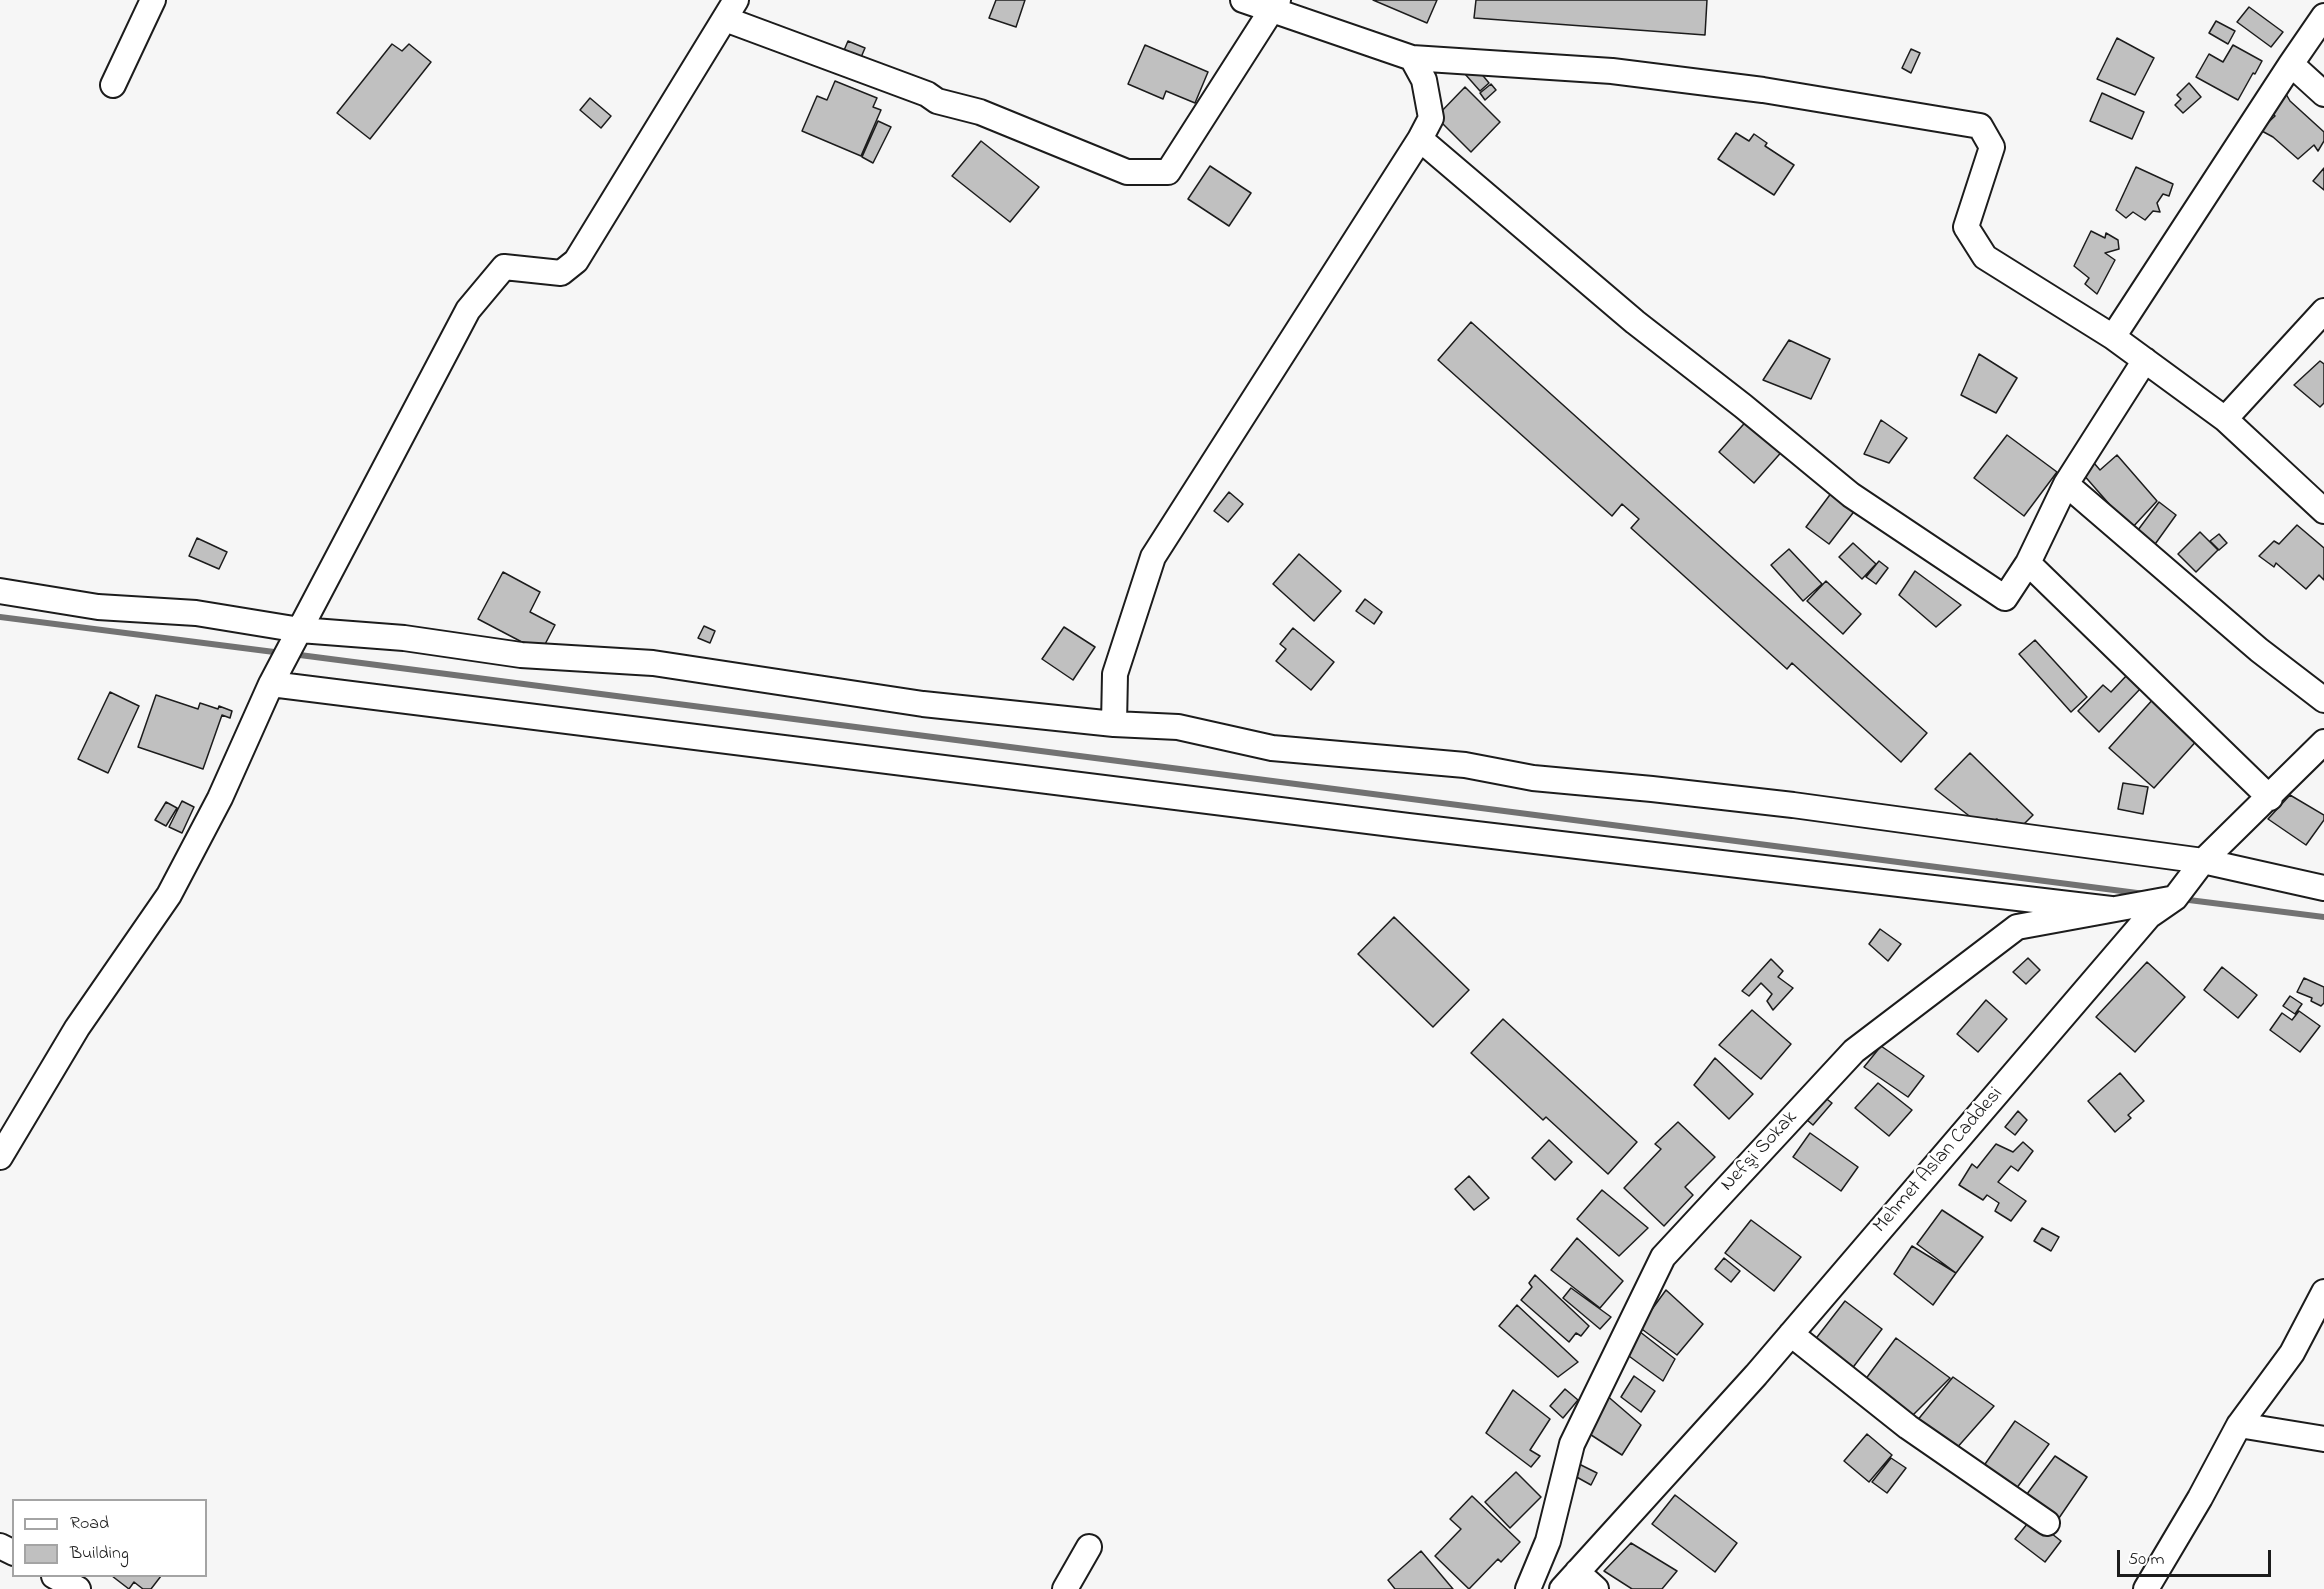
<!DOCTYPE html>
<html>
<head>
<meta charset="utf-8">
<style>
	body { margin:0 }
	#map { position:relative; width:2324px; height:1589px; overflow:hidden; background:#f6f6f6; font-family:"Indie Flower",sans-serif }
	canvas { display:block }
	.legend { position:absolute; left:12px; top:1499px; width:195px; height:78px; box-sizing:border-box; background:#fff; border:2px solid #a4a4a4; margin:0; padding:8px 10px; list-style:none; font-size:18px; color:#1c1c1c }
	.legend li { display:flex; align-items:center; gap:12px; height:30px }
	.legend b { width:30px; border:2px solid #a4a4a4 }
	.scale { position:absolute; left:2117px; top:1550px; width:154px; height:27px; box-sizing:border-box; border:3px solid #1c1c1c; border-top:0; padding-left:8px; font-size:18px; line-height:21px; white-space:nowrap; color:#1c1c1c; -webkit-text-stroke:4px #fff; paint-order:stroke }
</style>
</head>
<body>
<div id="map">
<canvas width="2324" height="1589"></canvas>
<ul class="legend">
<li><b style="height:8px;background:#fff"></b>Road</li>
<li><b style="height:16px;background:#c0c0c0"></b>Building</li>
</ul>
<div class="scale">50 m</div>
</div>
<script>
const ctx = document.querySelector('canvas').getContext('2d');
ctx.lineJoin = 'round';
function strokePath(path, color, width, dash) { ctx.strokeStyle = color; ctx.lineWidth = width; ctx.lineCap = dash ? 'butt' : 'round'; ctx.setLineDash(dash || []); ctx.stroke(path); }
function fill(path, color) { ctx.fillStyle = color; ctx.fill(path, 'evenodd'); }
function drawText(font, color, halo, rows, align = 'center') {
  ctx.font = font + ' "Indie Flower",sans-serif'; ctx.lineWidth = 4.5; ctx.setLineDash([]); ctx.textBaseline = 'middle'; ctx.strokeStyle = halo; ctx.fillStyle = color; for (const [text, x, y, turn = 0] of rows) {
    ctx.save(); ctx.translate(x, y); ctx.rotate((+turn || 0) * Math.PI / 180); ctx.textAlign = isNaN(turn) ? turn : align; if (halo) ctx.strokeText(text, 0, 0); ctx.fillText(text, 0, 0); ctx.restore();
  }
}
const stream = new Path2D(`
	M0,617L282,653
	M292,654L2145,894
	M2181,899L2324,917`);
const building = new Path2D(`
	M996,0H1025L1016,27L989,18Z
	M1373,0H1437L1427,23Z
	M1476,0H1707L1705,35L1474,18Z
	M2249,7L2283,32L2271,47L2237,22Z
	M2216,21L2235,31L2228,44L2209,33Z
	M2117,38L2154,58L2135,95L2097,79Z
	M848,41L865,48L859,62L842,55Z
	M392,44L402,51L409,44L431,62L370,139L337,113Z
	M1145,45L1208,72L1195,103L1166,91L1163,99L1128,84Z
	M2233,45L2262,61L2255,74L2253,73L2238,100L2196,77L2209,54L2223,62Z
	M1911,49L1920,53L1911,73L1902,68Z
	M1475,66L1489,83L1480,91L1465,74Z
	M835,81L877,98L873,107L881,110L861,156L802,131L817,96L827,100Z
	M2189,83L2201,97L2183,113L2175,105L2181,99L2177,95Z
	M1491,84L1496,90L1485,100L1480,93Z
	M1465,87L1500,122L1471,152L1436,117Z
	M2102,93L2144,112L2132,139L2090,121Z
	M2286,94L2290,101L2324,132V141L2318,151L2314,145L2298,159L2273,137L2260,130L2275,116L2269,109Z
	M590,98L611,116L601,128L580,110Z
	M878,121L891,127L873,163L862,157Z
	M1736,133L1749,141L1754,134L1767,143L1765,146L1794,165L1774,195L1718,159Z
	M981,141L1039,187L1010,222L952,176Z
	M1210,166L1251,193L1229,226L1188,199Z
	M2136,167L2173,184L2169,196L2163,194L2157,203L2160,212L2153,211L2145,220L2133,212L2126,218L2116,210Z
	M2324,168V190L2313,181Z
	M2091,231L2105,238L2106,233L2118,240L2119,249L2105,253L2115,260L2097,294L2085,284L2089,278L2074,266Z
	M1471,322L1927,733L1901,762L1792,663L1787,669L1631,528L1639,519L1622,504L1612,516L1438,360Z
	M1789,340L1830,359L1811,399L1763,380Z
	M1979,354L2017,378L1996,413L1961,395Z
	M2320,361L2324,364V403L2320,407L2294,385Z
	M1750,417L1785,448L1754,483L1719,452Z
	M1881,420L1907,438L1889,463L1864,454Z
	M2007,435L2057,472L2024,516L1974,478Z
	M2117,455L2157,501L2131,529L2082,473L2094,463L2100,470Z
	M1229,492L1243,504L1228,522L1214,511Z
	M1832,492L1856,509L1829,544L1806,527Z
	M2159,502L2176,515L2153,547L2135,534Z
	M2297,525L2324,548V580L2319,575L2306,589L2276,563L2274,567L2259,556L2274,541L2279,544Z
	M2200,532L2218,550L2196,572L2178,554Z
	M2219,534L2227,543L2219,550L2210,541Z
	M197,538L227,552L219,569L189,556Z
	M1853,543L1876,564L1862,579L1839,557Z
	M1789,549L1822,584L1803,601L1771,565Z
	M1299,554L1341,591L1314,621L1273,584Z
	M1879,561L1888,568L1876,584L1866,577Z
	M1915,571L1961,605L1936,627L1899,595Z
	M503,572L540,592L530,612L555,625L541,652L478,619Z
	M1826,581L1861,614L1843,634L1807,601Z
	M1365,599L1382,612L1374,624L1356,611Z
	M704,626L715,631L710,643L698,638Z
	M1064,627L1095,647L1073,680L1042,659Z
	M1293,628L1334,662L1311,690L1276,661L1286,649L1280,644Z
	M2035,640L2087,697L2071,712L2019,654Z
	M2127,675L2141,688L2099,732L2078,711L2103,685L2111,692Z
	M110,692L139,706L108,773L78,759Z
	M156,695L198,709L200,703L218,709L219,706L232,711L230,718L222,715L203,769L138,747Z
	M2155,697L2200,737L2154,788L2109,748Z
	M1970,753L2033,815L2013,835L1997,819L1982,826L1935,789Z
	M2123,783L2148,787L2143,814L2118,809Z
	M2290,795L2324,815V820L2306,845L2268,819Z
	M182,801L194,807L182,833L169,827Z
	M166,802L177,808L166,826L155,820Z
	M1394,917L1469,990L1433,1027L1358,954Z
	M1880,929L1901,944L1888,961L1869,944Z
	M2028,958L2040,970L2026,984L2013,972Z
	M1771,959L1783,971L1778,977L1793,988L1773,1010L1767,1001L1772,994L1761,983L1749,996L1742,991Z
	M2147,962L2185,997L2135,1052L2096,1017Z
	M2222,967L2257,995L2238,1018L2204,990Z
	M2304,978L2324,987V1003L2321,1006L2311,1001L2312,998L2297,992Z
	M2290,996L2302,1004L2295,1014L2283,1006Z
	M1986,1000L2007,1019L1978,1052L1957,1034Z
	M1752,1010L1791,1044L1761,1079L1719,1045Z
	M2299,1011L2320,1026L2300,1052L2270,1030L2282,1013L2292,1020Z
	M1503,1019L1637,1142L1608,1174L1546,1117L1543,1120L1471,1053Z
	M1881,1046L1924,1076L1908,1097L1864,1067Z
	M1715,1058L1753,1094L1729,1119L1694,1085Z
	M2120,1073L2144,1101L2128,1115L2131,1118L2115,1132L2088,1101Z
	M1878,1083L1912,1110L1889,1136L1855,1108Z
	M1820,1094L1832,1103L1813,1125L1801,1115Z
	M2018,1111L2027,1120L2015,1135L2005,1127Z
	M1678,1122L1715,1157L1685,1187L1693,1195L1664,1226L1624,1188L1661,1149L1655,1144Z
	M1810,1133L1858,1167L1841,1191L1793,1157Z
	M1549,1140L1572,1162L1555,1180L1532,1158Z
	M2023,1142L2033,1151L2018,1171L2011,1166L1998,1182L2026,1201L2011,1221L1995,1211L1999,1203L1987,1195L1983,1200L1959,1185L1972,1164L1977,1168L1996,1144L2013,1152Z
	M1469,1176L1489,1198L1474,1210L1455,1189Z
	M1602,1190L1648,1228L1619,1256L1577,1219Z
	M1942,1210L1983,1237L1956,1273L1917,1244Z
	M1751,1220L1801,1257L1774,1291L1725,1253Z
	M2042,1228L2059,1237L2051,1251L2034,1241Z
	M1577,1238L1623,1281L1600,1308L1551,1270Z
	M1912,1246L1956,1273L1933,1305L1894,1274Z
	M1724,1258L1740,1271L1731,1282L1715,1269Z
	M1535,1275L1589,1326L1581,1336L1576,1333L1569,1342L1521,1300L1532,1287L1529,1283Z
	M1571,1288L1611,1317L1600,1329L1563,1298Z
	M1666,1290L1703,1324L1677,1355L1639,1327Z
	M1845,1301L1882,1329L1851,1370L1814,1341Z
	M1517,1305L1578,1362L1558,1377L1499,1326Z
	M1635,1328L1675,1359L1663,1381L1622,1351Z
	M1896,1338L1950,1378L1911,1417L1865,1380Z
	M1634,1376L1655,1391L1641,1412L1621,1397Z
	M1953,1377L1994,1406L1955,1450L1916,1422Z
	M1565,1389L1578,1400L1563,1418L1550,1406Z
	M1513,1390L1550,1419L1530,1450L1540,1456L1531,1467L1486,1433Z
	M1605,1394L1641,1425L1622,1455L1585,1431Z
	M2015,1421L2049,1444L2016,1489L1983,1467Z
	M1867,1434L1892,1455L1869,1482L1844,1461Z
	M2055,1456L2087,1477L2059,1518L2027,1494Z
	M1891,1458L1906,1468L1887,1493L1872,1482Z
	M1579,1464L1597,1473L1591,1485L1573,1475Z
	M1516,1472L1541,1497L1510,1528L1485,1502Z
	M1675,1495L1737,1543L1715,1572L1652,1524Z
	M1472,1496L1520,1542L1501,1562L1498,1559L1469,1589L1435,1556L1461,1529L1450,1519Z
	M2032,1518L2061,1541L2045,1562L2015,1539Z
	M1631,1543L1677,1571L1662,1589H1632L1604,1571Z
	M1421,1551L1453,1589H1395L1388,1580Z
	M112,1576H161L151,1589H143L134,1582L129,1589Z`);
const minor = new Path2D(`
	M1243,0L1412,58
	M2324,16L2291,64L2324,94
	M725,19L927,94L937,101L980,112L1127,172H1168L1278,0
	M113,85L153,0
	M2324,311L2225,419L2324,511
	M2145,360L2066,484L2028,563L2270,798
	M2225,419L2113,337L2291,64
	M2066,484L2259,650L2324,700
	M2028,563L2005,598L1851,495L1743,406L1635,322L1420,139L1431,118L1424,80L1412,58L1612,71L1763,90L1980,126L1992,147L1966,227L1985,257L2113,337
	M0,591L98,607L196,613L300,630L404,638L521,655L653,663L923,704L1114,724L1178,727L1272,748L1465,765L1533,778L1652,789L1793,805L2203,861L2324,888
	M271,684L1408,826L2111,909
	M1114,724L1115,674L1153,557L1420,139
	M0,1157L77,1028L169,895L220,798L271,684L468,310L504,267L561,273L576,261L736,0
	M1791,1334L1908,1427L2047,1523
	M2239,1425L2324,1439
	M0,1546L14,1553
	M1577,1572L1596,1589
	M54,1576L78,1589
	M1065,1589L1089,1547
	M1528,1589L1548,1541L1572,1444L1663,1257L1854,1051L2017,927L2170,899
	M1562,1589L1756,1375L2149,916L2175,898L2203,861L2324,742
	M2146,1589L2200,1498L2239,1425L2292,1353L2324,1292`);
const streetNames = [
	["Nefşi Sokak",1760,1152,-47],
	["Mehmet Aslan Caddesi",1939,1161,-49]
];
strokePath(stream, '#727272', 6);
fill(building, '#c0c0c0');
strokePath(building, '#1c1c1c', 1.5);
strokePath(minor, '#1c1c1c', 28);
strokePath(minor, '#fff', 24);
drawText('20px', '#1c1c1c', '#fff', streetNames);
</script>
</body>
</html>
